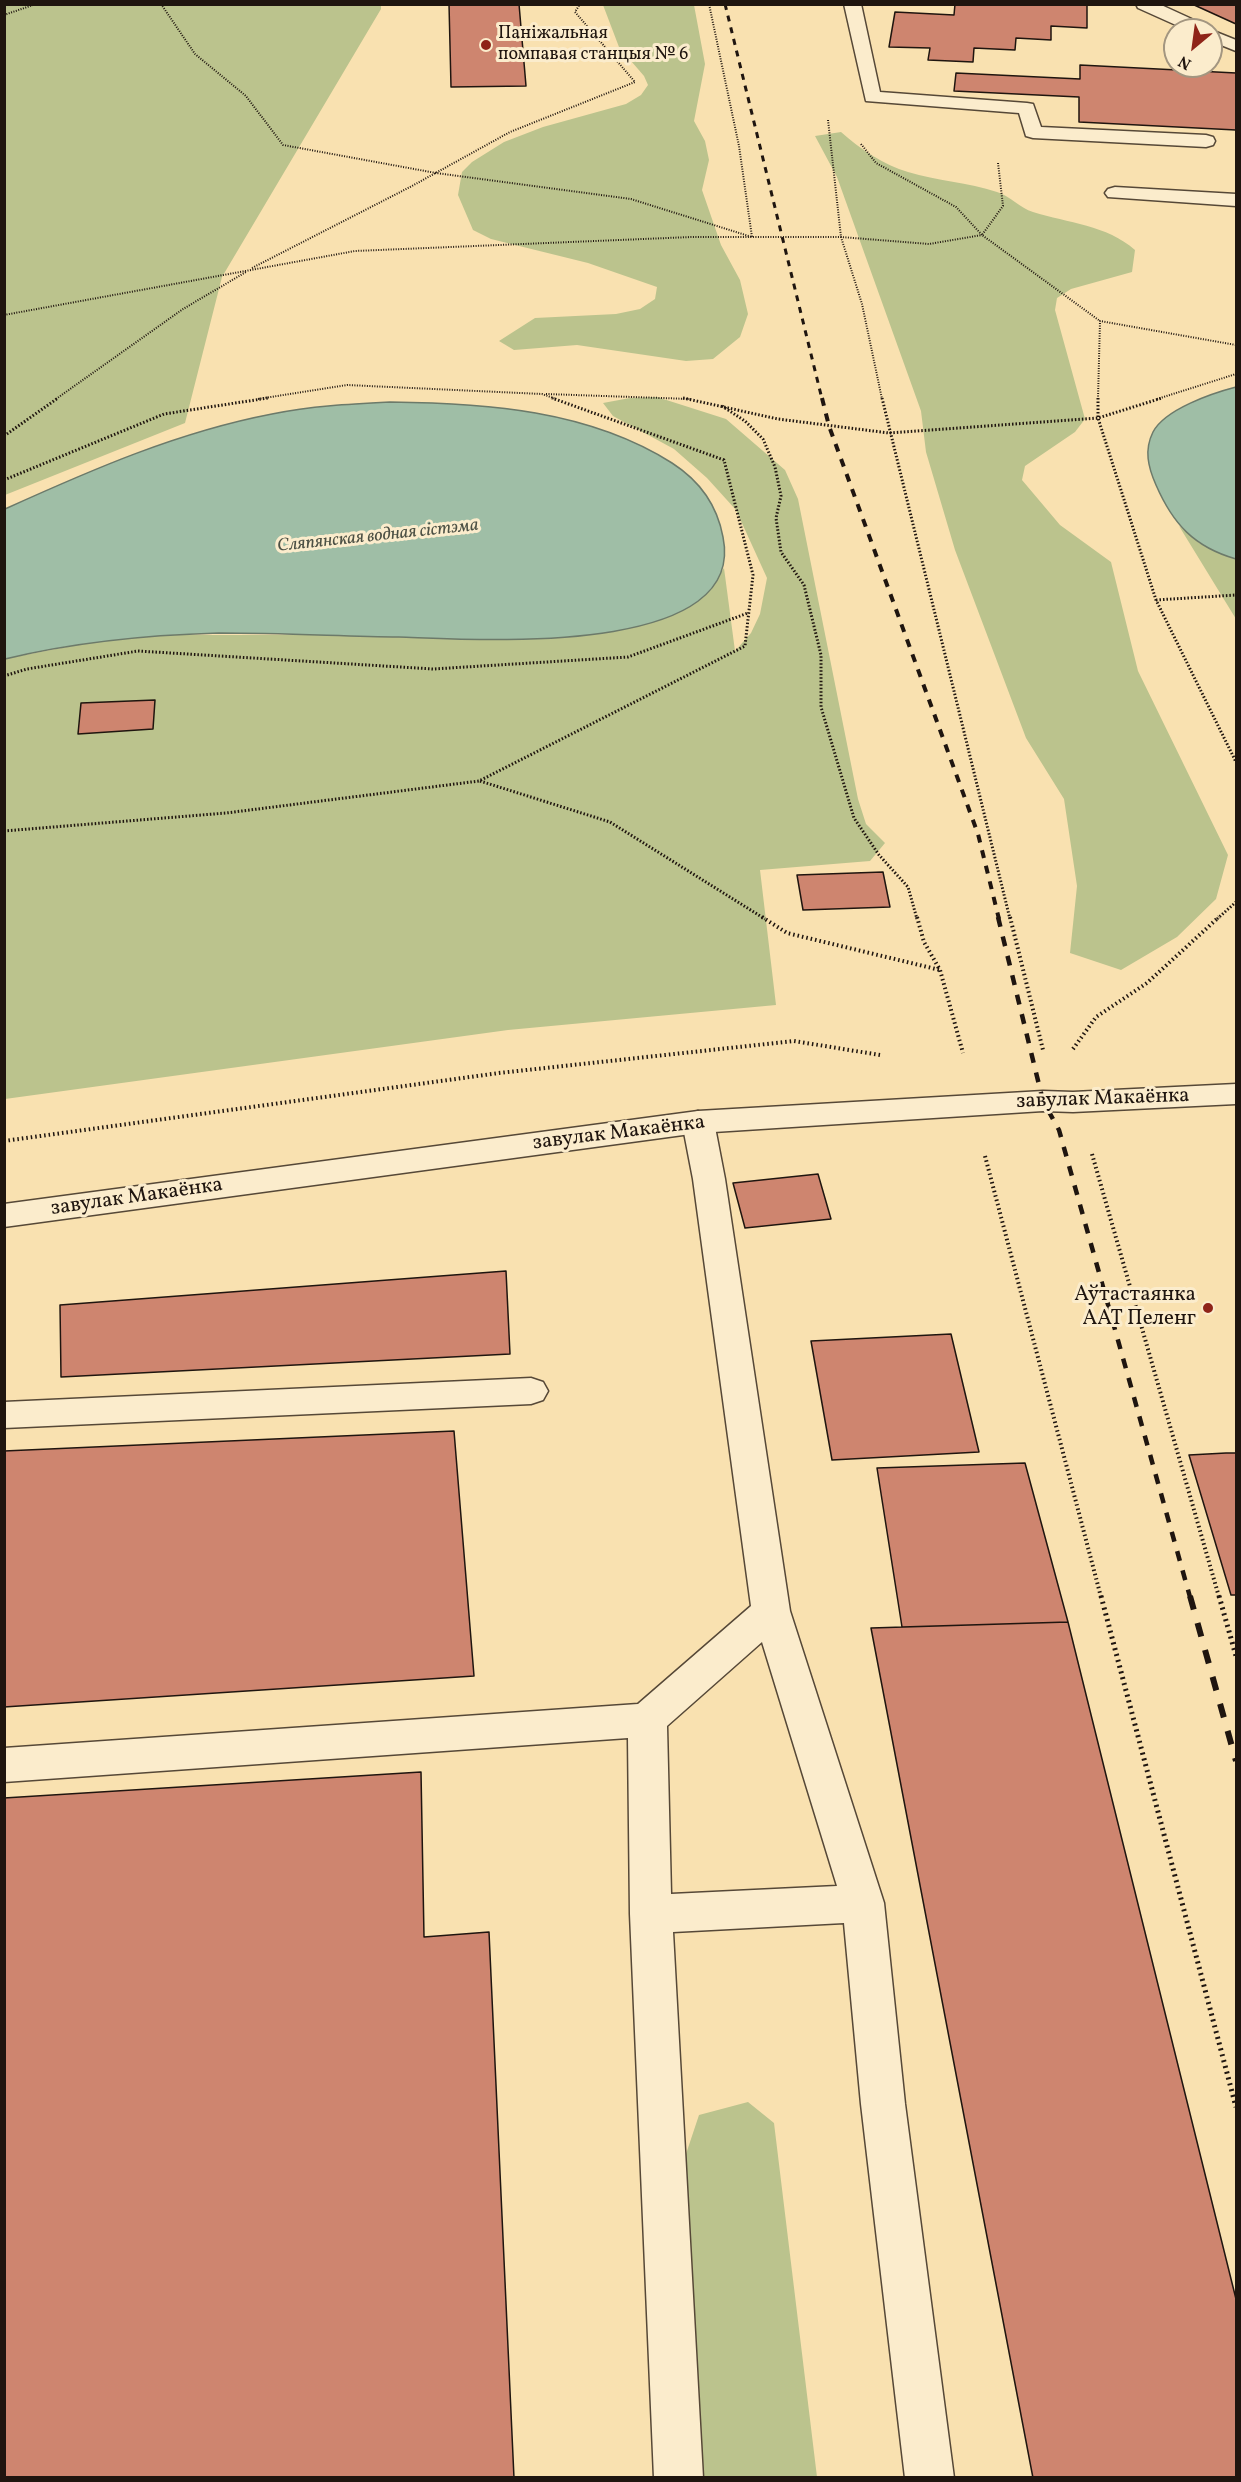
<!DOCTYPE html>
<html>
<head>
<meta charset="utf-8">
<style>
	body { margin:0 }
	#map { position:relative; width:1241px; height:2482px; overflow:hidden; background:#f9e1b0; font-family:Vollkorn,serif }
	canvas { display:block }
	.frame { position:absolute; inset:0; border:6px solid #1f150f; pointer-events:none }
	.north { position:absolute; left:1163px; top:18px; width:60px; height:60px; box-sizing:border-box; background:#fbeccc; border:2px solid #a39680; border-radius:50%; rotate:209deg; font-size:16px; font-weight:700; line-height:24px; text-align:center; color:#1f150f }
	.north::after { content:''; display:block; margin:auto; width:21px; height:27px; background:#8f2418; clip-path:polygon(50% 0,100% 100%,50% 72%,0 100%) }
</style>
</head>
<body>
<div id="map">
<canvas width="1241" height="2482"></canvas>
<div class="frame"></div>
<div class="north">N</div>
</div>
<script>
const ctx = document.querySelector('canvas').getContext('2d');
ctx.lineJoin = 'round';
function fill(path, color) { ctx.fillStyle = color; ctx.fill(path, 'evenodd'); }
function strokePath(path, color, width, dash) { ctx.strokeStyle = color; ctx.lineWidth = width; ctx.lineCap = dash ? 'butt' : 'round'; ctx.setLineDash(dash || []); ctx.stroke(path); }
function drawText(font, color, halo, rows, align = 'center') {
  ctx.font = font + ' Vollkorn,serif'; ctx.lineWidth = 6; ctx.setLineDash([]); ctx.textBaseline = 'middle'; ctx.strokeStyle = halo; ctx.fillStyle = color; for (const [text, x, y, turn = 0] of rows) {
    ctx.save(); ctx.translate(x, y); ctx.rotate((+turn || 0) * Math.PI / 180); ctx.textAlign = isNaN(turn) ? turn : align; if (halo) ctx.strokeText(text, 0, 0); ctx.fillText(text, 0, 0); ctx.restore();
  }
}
const green = new Path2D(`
	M5,4L381,5V9L222,277L185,423L5,495Z
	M603,5H694L705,64L694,121L705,141L709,160L702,190L721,245L740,280L748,314L740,337L713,359L686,361L577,345L514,350L499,341L535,318L616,314L640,309L655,299L657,287L588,263L491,239L473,230L458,195L462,172L472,162L504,142L543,127L626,104L641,95L648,85L644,76L619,47Z
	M841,132C860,149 884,165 908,172C937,181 968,182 997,192C1010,196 1020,208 1033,212C1068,223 1107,225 1135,250L1132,272L1071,289L1057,298L1055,310L1085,419L1075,432L1025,466L1022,480L1060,525L1111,562L1138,671L1228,855L1216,899L1177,937L1121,970L1070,953L1077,886L1064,799L1026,738L955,550L926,452L921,411L837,177L815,136Z
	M657,397L726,419L785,470L798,499L858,799L866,824L885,843L870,861L760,870L776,1005L508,1030L5,1099L4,659L98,641L154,635H296L708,592L724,568L735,651L751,633L760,614L767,578L736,510L707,478L674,449L613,416L603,403L630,398Z
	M1179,526L1199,543L1236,559V619Z
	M748,2102L774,2123L817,2477H701L673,2193L699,2115Z`);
const water = new Path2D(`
	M1236,387V559C1194,547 1173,524 1156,485C1148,467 1144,450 1153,432C1165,409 1213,393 1236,387Z
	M390,402C485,403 589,410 672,463C700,481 717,504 723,537C748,660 469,639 399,637C339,636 279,633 219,633C146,635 75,642 5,659V509C91,470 178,432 272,414C311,406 350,404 390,402Z`);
const building = new Path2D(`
	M449,4H519L526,86L451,87Z
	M955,4L1087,5V28L1051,26V40L1016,38L1015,50L974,48L973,62L928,60L930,48L889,47L895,12L954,15Z
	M1192,4H1236V24Z
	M1080,65L1236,73V130L1079,122V97L954,91L956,73L1080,79Z
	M155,700L153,729L78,734L81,703Z
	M883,872L890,907L803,910L797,875Z
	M818,1174L831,1219L745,1228L733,1183Z
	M506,1271L510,1354L61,1377L60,1305Z
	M951,1334L979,1452L832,1460L811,1341Z
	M454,1431L474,1676L4,1707V1451Z
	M1226,1453H1236V1595H1231L1189,1455Z
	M1025,1463L1068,1622L902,1627L877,1468Z
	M1068,1622L1236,2299V2478H1033L871,1628Z
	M421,1772L424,1937L489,1932L514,2478H4V1798Z`);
const pathFar3 = new Path2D(`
	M161,4L195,54L246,96L283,145L436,173L631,199L752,237L739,146L709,4
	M4,15L36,4
	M828,120L841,237L862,304L882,399
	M861,144L876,163L956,207L982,235
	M998,163L1003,206L982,235L1100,321
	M252,268L412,186L510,132L635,82L575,12L580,4
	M4,315L355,251L691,237H841L929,244L982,235
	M546,394L690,399
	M56,399L183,309L246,272
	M258,399L347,385L542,394L556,399
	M1098,399L1100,321L1236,345
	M1157,399L1236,374`);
const pathFar2 = new Path2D(`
	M683,398L778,419L889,433L1098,418L1162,398
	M882,398L1010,919
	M1098,398V418L1156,600L1236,762
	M722,406L745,421L763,439L775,467L781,496L776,518L781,552L804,585L821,655V707L854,818L879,855L908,887L917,919
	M4,436L58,398
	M4,480L164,414L268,398
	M1156,600L1236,595
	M4,676L27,669L138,651L433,669L628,657L748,613
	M480,781L610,822L765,919
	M4,831L226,813L479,781L745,646L753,575L724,460L552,398
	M1217,919L1236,902`);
const pathFar1 = new Path2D(`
	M762,917L787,933L940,970
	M917,917L924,942L940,970L963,1053
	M1010,917L1043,1050
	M1073,1049L1096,1017L1147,983L1219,917
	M4,1141L499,1073L794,1041L880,1055
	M1092,1154L1219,1597
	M985,1156L1101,1597`);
const path = new Path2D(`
	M1101,1596L1236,2107
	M1219,1596L1236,1656`);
const service = new Path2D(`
	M1136,4H1159L1207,26L1210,30H1187L1138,8Z
	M1210,30H1211L1236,40V51L1211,41Z
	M1115,187L1236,194V206L1108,197L1105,193L1108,189Z
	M698,1111L709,1115L714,1122L725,1179L790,1611L884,1903L905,2104L954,2478H905L861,2104L844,1923L673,1932L703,2478H654L630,1914L628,1738L4,1782V1748L638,1704L751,1606L693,1179L682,1122L687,1115ZM762,1642L837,1886L671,1894L667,1726Z
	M531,1378L543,1382L548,1391L543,1400L531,1404L4,1428V1402Z`);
const minor = new Path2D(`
	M844,4H861L880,92L1027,103L1033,104L1041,127L1206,135L1213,137L1215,141L1213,145L1206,147L1033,138L1026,136L1019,113L866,101Z
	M1236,1084V1104L1073,1112L1043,1111L698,1133L4,1227V1204L698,1111L1043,1091L1073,1092Z`);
const railFar3 = new Path2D(`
	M725,4L822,399`);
const railFar2 = new Path2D(`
	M822,398L829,426L978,834L999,919`);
const railFar1 = new Path2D(`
	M998,917L1043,1101L1059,1130L1190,1597`);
const rail = new Path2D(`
	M1190,1596L1236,1761`);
const markers = [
	[486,45,6,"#8f2418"],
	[1208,1308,6,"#8f2418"]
];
const farPoinames = [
	["Паніжальная",498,35],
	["помпавая станцыя № 6",498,56]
];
const farWaternames = [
	["Сляпянская водная сістэма",378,537,-6]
];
const streetNames = [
	["завулак Макаёнка",1103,1100,-2],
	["завулак Макаёнка",619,1134,-7],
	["завулак Макаёнка",137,1198,-8]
];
const poiNames = [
	["Аўтастаянка",1196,1296],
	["ААТ Пеленг",1196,1320]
];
fill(green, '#bbc38d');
fill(water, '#9fbea6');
strokePath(water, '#6c7a6a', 1.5);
fill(building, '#ce856f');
strokePath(building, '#1f150f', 1.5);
strokePath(service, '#564837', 3);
strokePath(minor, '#564837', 3);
strokePath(pathFar3, '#1f150f', 2, [1, 1.5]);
strokePath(pathFar2, '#1f150f', 3, [1.5, 2]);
strokePath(pathFar1, '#1f150f', 4, [1.5, 3]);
strokePath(path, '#1f150f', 5, [2, 4]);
fill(service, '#fbeccc');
fill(minor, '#fbeccc');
strokePath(railFar3, '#1f150f', 3, [6, 6]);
strokePath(railFar2, '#1f150f', 4, [8, 8]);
strokePath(railFar1, '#1f150f', 4.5, [10, 10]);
strokePath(rail, '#1f150f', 6, [14, 14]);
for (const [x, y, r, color] of markers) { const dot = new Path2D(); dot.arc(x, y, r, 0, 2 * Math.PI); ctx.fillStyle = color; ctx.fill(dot); strokePath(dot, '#fbeccc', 2); }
drawText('18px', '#1f150f', '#fbeccc', farPoinames, 'left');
drawText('italic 18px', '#4c5044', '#fbeccc', farWaternames);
drawText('21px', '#1f150f', '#fbeccc', streetNames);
drawText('21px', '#1f150f', '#fbeccc', poiNames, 'right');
</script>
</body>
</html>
